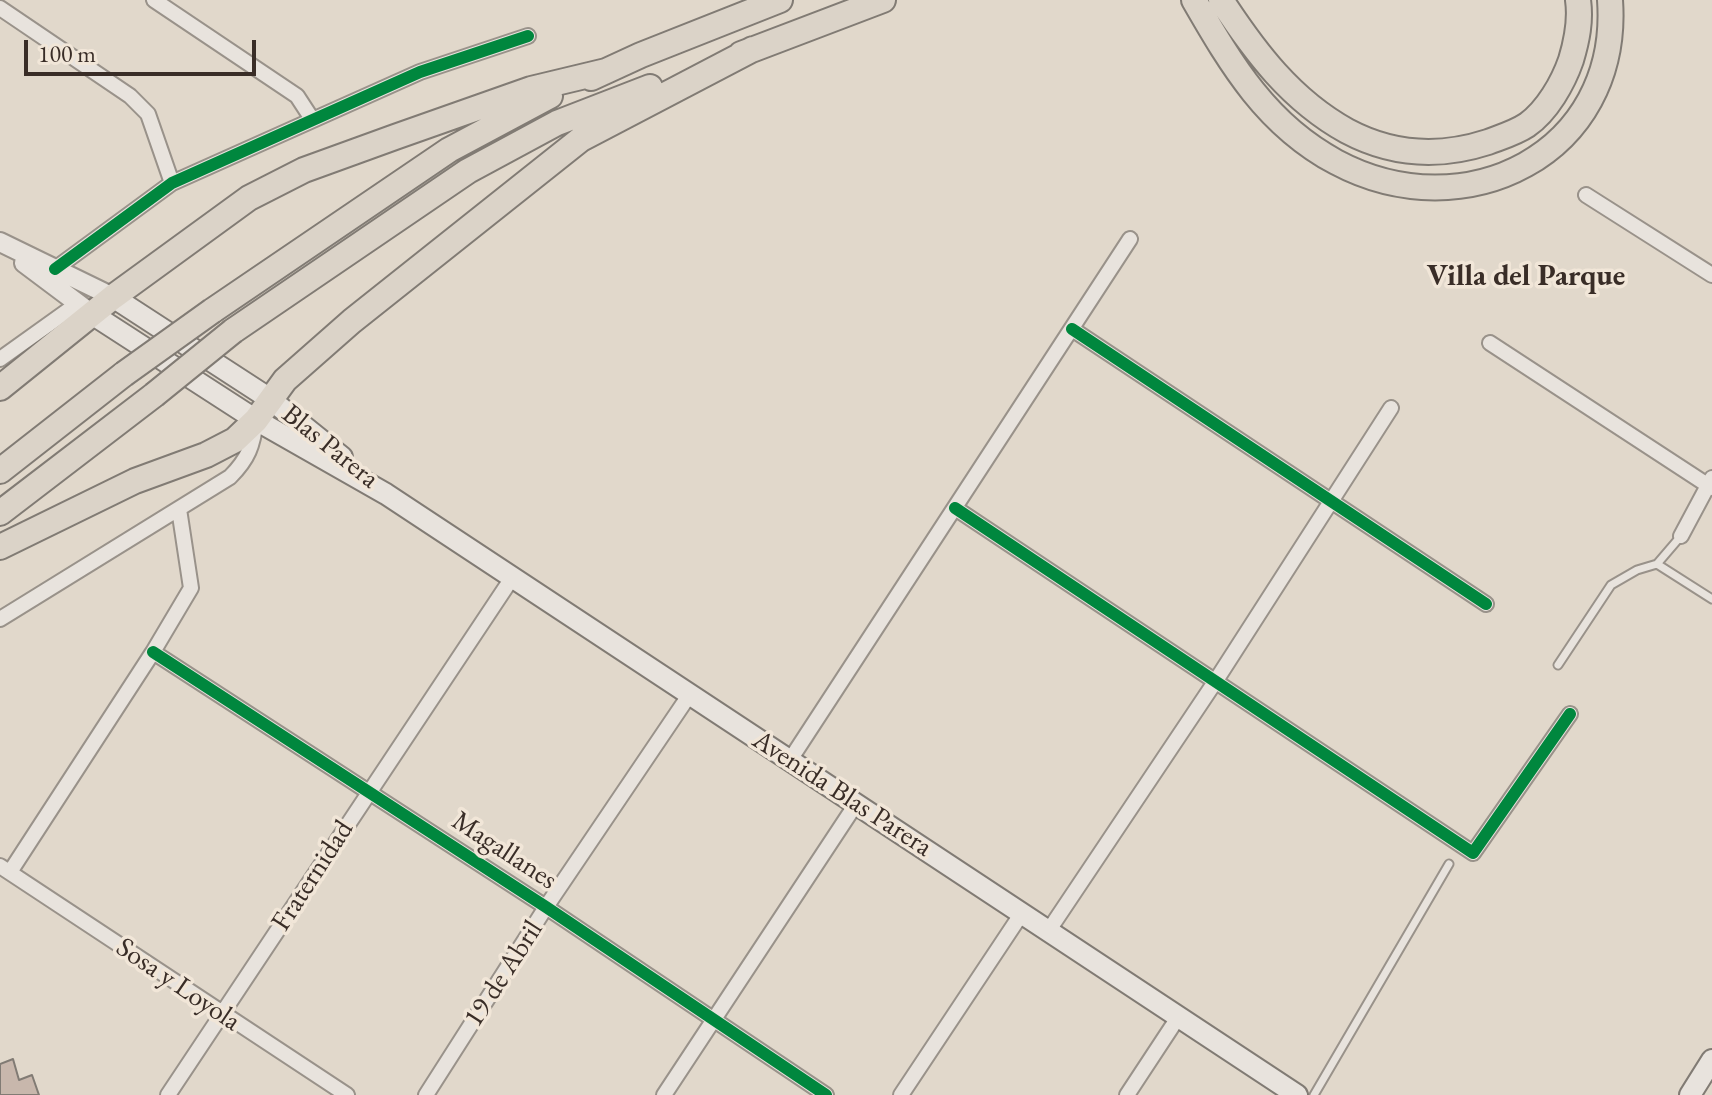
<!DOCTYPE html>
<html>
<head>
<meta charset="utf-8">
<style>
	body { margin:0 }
	#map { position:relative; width:1712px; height:1095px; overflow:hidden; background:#e1d8cb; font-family:"EB Garamond",serif }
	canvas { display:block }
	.scale { position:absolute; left:24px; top:40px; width:232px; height:36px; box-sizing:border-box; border:4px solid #392d27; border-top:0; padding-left:10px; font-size:24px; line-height:28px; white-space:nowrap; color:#392d27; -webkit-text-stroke:6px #f1e6d8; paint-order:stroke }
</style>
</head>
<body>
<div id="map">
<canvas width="1712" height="1095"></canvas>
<div class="scale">100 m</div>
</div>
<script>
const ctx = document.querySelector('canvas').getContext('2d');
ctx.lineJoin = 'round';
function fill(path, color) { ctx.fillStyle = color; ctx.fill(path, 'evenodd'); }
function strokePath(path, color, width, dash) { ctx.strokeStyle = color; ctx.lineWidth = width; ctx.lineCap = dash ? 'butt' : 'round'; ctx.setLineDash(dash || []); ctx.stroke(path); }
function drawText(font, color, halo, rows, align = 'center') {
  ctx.font = font + ' "EB Garamond",serif'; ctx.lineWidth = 7; ctx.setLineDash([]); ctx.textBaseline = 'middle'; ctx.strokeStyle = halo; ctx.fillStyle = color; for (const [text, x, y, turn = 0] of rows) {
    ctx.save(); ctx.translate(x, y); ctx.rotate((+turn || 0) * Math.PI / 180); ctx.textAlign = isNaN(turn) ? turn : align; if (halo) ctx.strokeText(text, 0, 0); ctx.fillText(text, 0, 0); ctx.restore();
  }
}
const building = new Path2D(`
	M13,1059L19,1080L32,1075L39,1095H0V1064Z`);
const service = new Path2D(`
	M1657,564L1712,599
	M1558,665L1611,585L1637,570L1657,564L1681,536
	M1314,1095L1449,864`);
const minor = new Path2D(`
	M154,0L297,96L312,119
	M0,8L130,96L148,114L172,183
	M1586,195L1712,275
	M55,269L172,183L420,72L528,36
	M1072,329L1486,604
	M1490,343L1712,488
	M0,359L77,304
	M955,508L1473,853L1570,714
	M1681,536L1712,478
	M0,619L230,477C248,459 253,446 256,420
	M153,652L546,907L826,1095
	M790,760L1130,239
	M0,866L347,1095
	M10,872L153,652L191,588L179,509
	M1049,930L1215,682L1391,408
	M168,1095L512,578
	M426,1095L546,907L690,694
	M664,1095L856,804
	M901,1095L1022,913
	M1127,1095L1179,1016`);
const tertiary = new Path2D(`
	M0,242L113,297
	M24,263L92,314`);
const secondary = new Path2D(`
	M113,297L270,399L342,457
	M92,314L256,420L386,494L1297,1095
	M1690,1095L1712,1060`);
const trunk = new Path2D(`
	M1194,0C1232,66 1267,125 1336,162C1465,231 1621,154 1610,0
	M1221,0C1255,52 1291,100 1347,131C1392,155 1439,158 1488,142C1501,137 1515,133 1527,125C1547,111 1563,83 1571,60C1577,40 1581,21 1578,0
	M741,54L883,0
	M591,78L641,55L780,0
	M212,311L449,150L550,96
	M233,331L468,171L557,123L650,87
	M0,388L113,297L249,198L304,170L395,137L531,89L606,71
	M0,471L124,374
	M0,513L154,395
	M0,547L135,481L206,455L235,440L256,420L285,380L352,321L581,139L753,49`);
const trunkBridge = new Path2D(`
	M124,374L212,311
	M154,395L233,331`);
const cycleway = new Path2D(`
	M55,269L172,183L420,72L528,36
	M1072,329L1486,604
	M955,508L1473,853L1570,714
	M153,652L546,907L826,1095`);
const streetNames = [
	["Blas Parera",330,447,39],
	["Avenida Blas Parera",842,794,33],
	["Magallanes",504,851,33],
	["Fraternidad",313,876,-57],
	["19 de Abril",504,974,-57],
	["Sosa y Loyola",178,985,34]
];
const neighbourhoodNames = [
	["Villa del Parque",1526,277]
];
fill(building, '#c8b7ac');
strokePath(building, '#817b74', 2);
strokePath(service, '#99928a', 11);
strokePath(minor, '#99928a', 18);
strokePath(tertiary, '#99928a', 22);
strokePath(secondary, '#817b74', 24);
strokePath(trunk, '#817b74', 28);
strokePath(service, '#e8e3dd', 7);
strokePath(minor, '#e8e3dd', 14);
strokePath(tertiary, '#e8e3dd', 18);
strokePath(secondary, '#e8e3dd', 20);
strokePath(trunk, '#dbd3c8', 24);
strokePath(trunkBridge, '#817b74', 28, []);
strokePath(trunkBridge, '#dbd3c8', 24);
strokePath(cycleway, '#00873e', 12);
drawText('28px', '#392d27', '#f1e6d8', streetNames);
drawText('bold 30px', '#392d27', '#f1e6d8', neighbourhoodNames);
</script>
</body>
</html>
